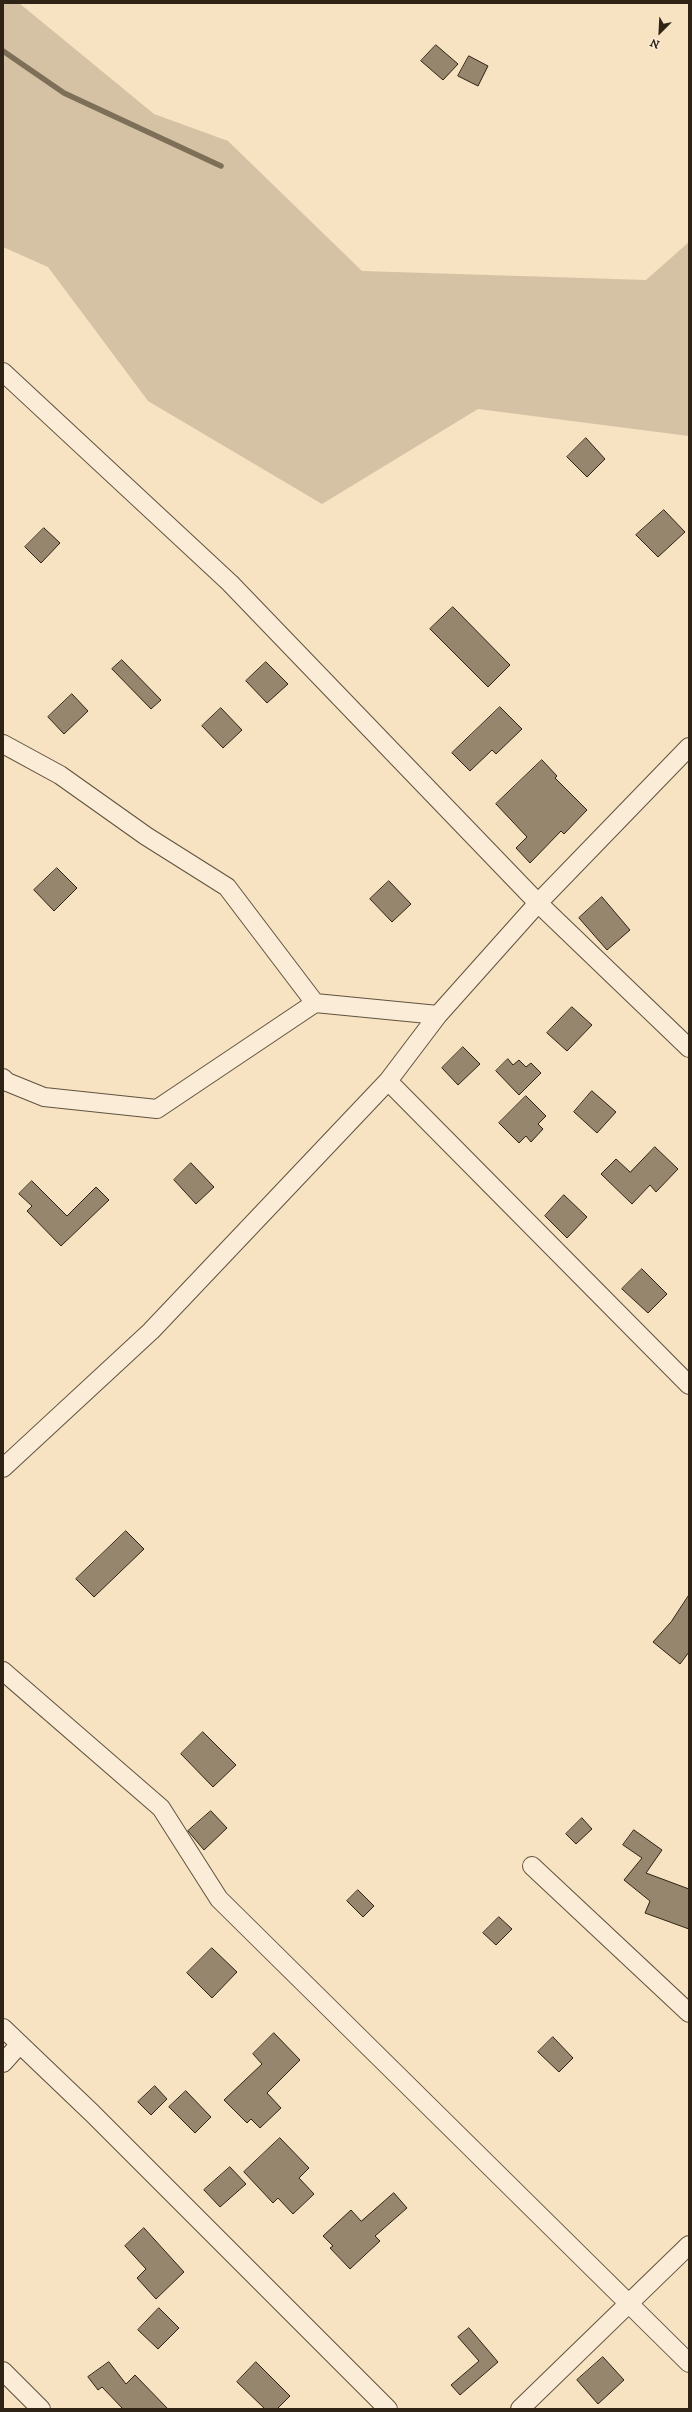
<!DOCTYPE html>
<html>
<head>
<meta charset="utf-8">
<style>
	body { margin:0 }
	#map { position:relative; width:692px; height:2412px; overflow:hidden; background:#f7e2c1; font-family:"IM FELL DW Pica",serif }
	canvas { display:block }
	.frame { position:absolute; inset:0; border:4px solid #2e2314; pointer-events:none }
	.north { position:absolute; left:640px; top:12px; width:40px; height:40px; -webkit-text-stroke:3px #faecd7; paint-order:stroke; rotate:204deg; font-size:11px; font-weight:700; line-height:16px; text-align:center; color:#2e2314 }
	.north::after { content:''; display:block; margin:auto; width:14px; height:18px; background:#2e2314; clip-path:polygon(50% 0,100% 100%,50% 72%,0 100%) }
</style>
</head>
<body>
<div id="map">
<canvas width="692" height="2412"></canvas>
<div class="frame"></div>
<div class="north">N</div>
</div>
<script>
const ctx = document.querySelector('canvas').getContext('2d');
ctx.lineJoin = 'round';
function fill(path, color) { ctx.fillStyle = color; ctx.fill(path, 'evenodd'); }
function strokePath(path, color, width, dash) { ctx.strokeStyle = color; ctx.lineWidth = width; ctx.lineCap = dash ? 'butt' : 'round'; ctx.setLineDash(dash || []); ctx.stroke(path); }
const green = new Path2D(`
	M3,3H19L154,114L228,141L362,271L646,280L689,242V436L478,409L322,504L148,401L48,267L3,247Z`);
const stream = new Path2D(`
	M3,51L64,93L221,166`);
const building = new Path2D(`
	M436,45L458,64L443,80L421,61Z
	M469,56L488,66L478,86L458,76Z
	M586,438L605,459L587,477L567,457Z
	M664,510L685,532L658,557L636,535Z
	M44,528L60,543L41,563L25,547Z
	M453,607L510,665L488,687L430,629Z
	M122,660L161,700L151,709L112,669Z
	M266,662L288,684L267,703L246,681Z
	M72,694L88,711L64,734L48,717Z
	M500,707L522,729L496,754L492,750L470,771L452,753Z
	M221,708L242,730L223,748L202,726Z
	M542,760L557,776L555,778L587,810L564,834L561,831L530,863L516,848L527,837L496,804Z
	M57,868L77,888L54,911L34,890Z
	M389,881L411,904L392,922L370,899Z
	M602,897L630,930L607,950L579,918Z
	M572,1007L592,1025L567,1051L547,1033Z
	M463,1047L480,1064L458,1085L442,1068Z
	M508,1059L513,1065L519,1060L526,1067L531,1063L541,1073L519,1095L496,1071Z
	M592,1091L616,1112L597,1133L574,1112Z
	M526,1096L546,1116L538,1124L543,1129L531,1142L526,1136L519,1143L499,1123Z
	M655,1147L678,1169L656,1192L650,1185L632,1204L601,1174L616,1159L630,1172Z
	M191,1163L214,1187L196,1204L174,1180Z
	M32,1181L67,1216L96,1187L109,1200L61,1246L27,1211L32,1206L19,1194Z
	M564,1195L587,1217L567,1238L545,1216Z
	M642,1269L667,1294L648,1313L622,1289Z
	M126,1531L144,1549L94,1597L76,1579Z
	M689,1595V1652L680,1664L653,1642L671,1622Z
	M203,1732L236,1765L213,1787L181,1754Z
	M211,1811L227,1828L204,1850L188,1831Z
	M582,1818L592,1829L576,1844L566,1834Z
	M634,1830L662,1850L646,1873L689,1889V1929L645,1913L650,1901L624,1880L642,1858L623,1845Z
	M358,1890L374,1906L363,1917L347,1901Z
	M499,1917L512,1929L496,1945L483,1933Z
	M212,1948L237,1972L212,1998L187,1973Z
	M274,2033L300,2060L267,2093L281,2108L260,2128L251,2119L247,2123L224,2100L262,2064L253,2054Z
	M553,2037L573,2058L559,2072L538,2052Z
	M155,2086L167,2099L151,2115L138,2102Z
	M186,2091L211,2117L195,2133L169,2107Z
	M280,2138L309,2168L299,2178L314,2194L293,2214L278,2198L273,2203L244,2172Z
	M230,2167L246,2184L220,2207L204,2190Z
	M394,2193L407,2208L375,2236L380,2241L350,2269L330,2248L333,2246L323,2236L351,2210L361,2221Z
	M144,2228L184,2272L156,2299L137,2278L146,2269L125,2246Z
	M159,2308L179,2328L158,2349L138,2330Z
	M469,2328L498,2362L460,2395L451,2385L479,2361L458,2337Z
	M603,2357L624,2380L598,2404L577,2380Z
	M109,2362L126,2384L135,2375L168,2409H123L102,2387L98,2390L88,2377Z
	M256,2362L290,2396L277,2409H265L237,2382Z`);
const minor = new Path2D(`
	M3,372L230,583L538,903L689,1048
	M3,744L60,775L146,836L227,887L315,1003
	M3,1078L7,1082L44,1097L157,1109L315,1003L438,1015
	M388,1081L689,1385
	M3,1468L151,1331L388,1081L438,1015L538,903L689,747
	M3,1671L161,1808L219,1899L689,2363
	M532,1866L689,2013
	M3,2028L92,2113L388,2409
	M3,2063L20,2044
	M3,2371L41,2409
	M520,2409L689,2245`);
fill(green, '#d5c2a4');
strokePath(stream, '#7e6f58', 5.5);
fill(building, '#97866e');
strokePath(building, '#2e2314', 1);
strokePath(minor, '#60533f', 20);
strokePath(minor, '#faecd7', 18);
</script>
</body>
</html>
